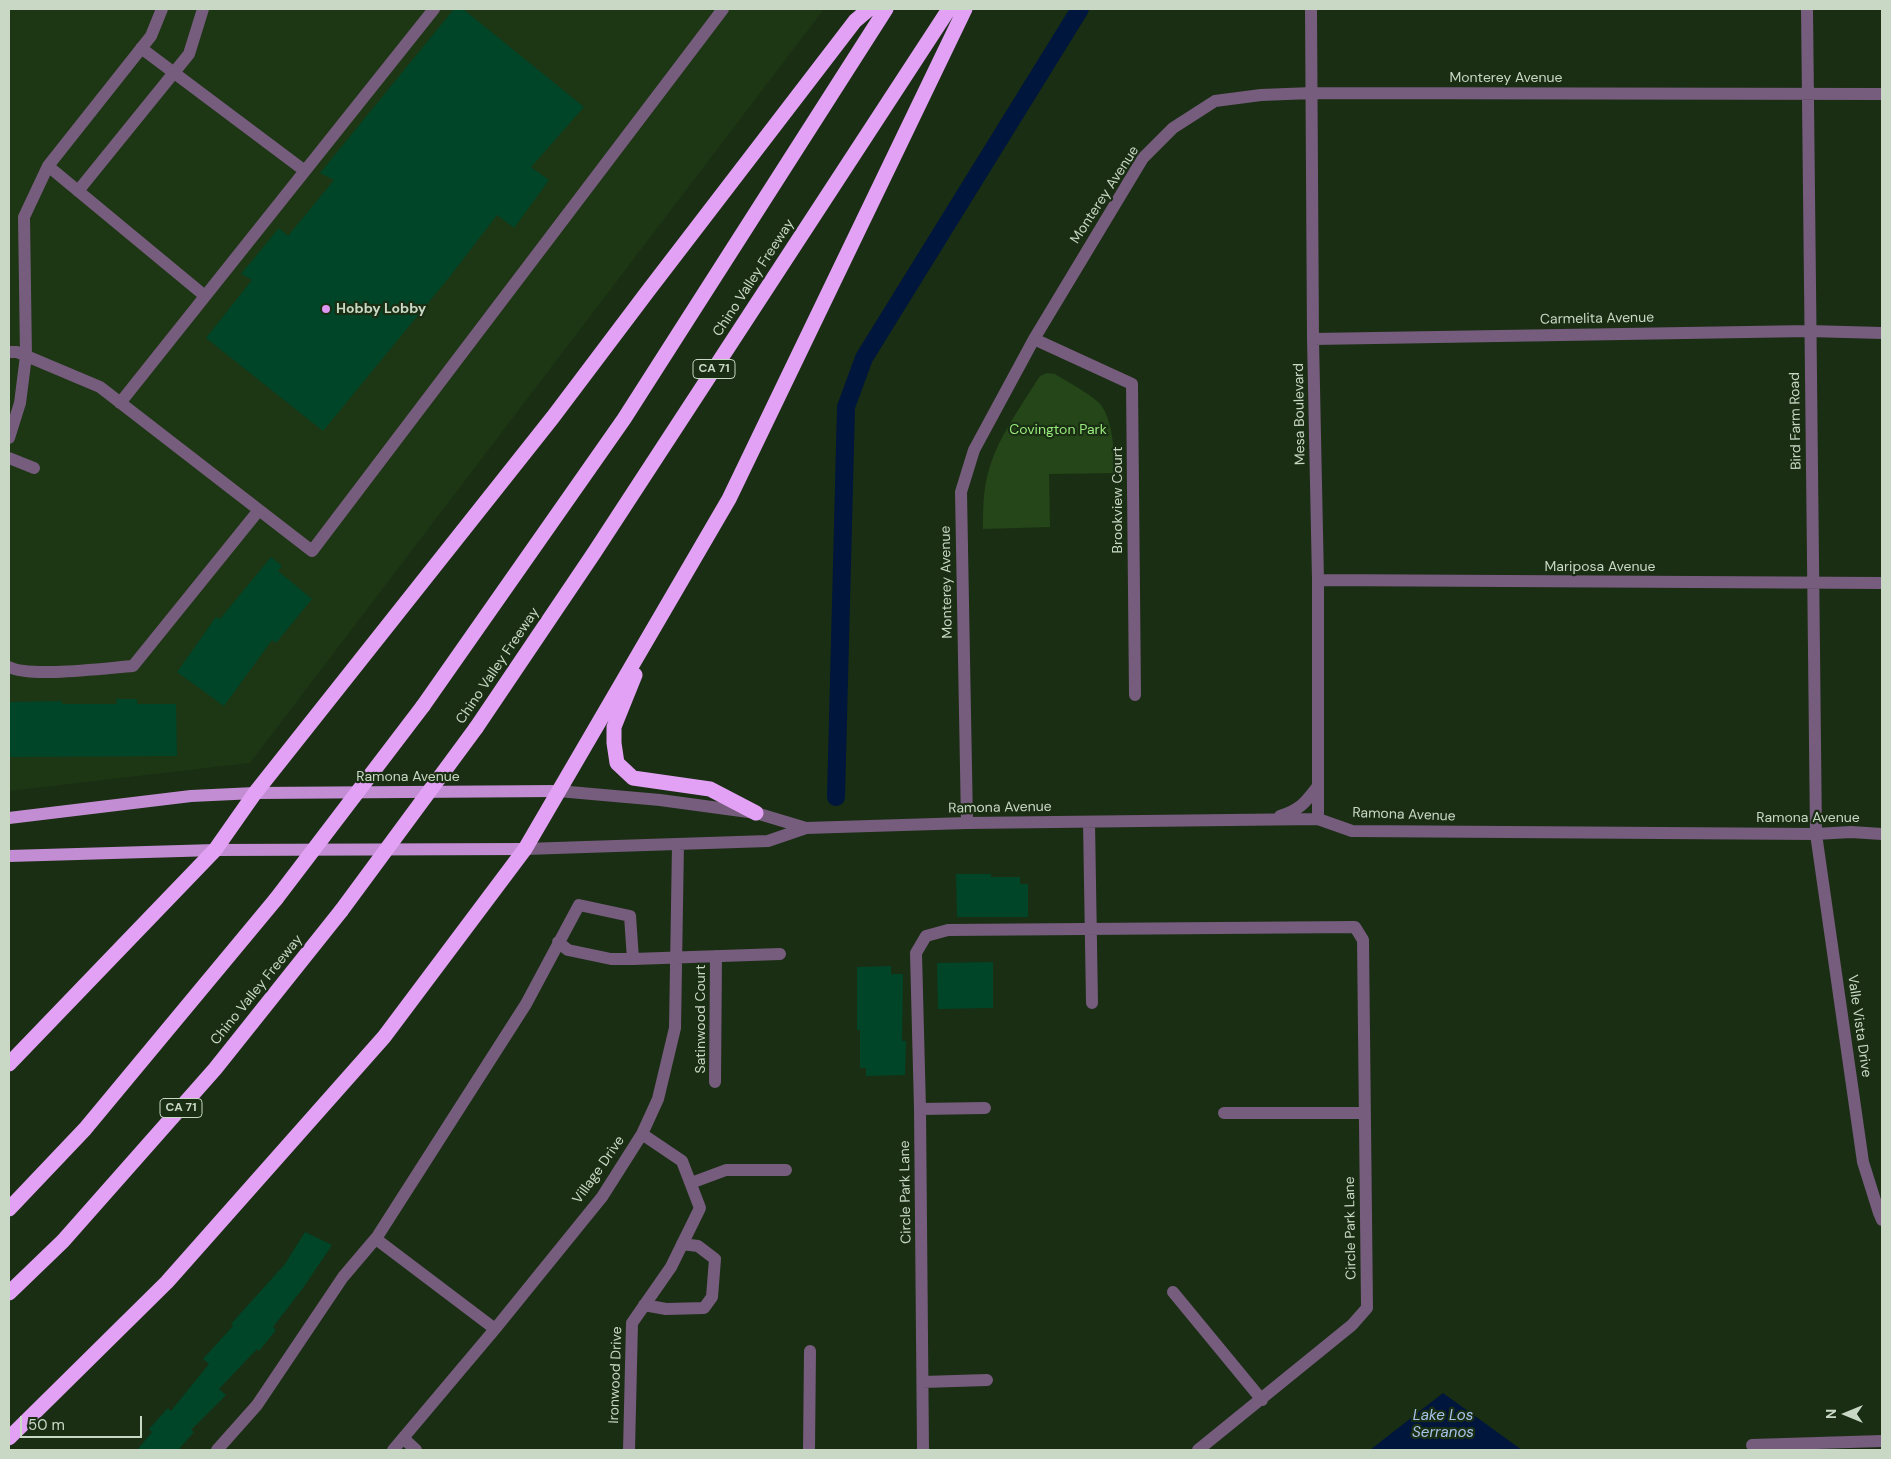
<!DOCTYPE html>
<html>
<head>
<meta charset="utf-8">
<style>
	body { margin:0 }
	#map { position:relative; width:1891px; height:1459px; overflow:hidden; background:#1a2e13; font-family:"DM Sans",sans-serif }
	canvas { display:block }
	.frame { position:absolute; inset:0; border:10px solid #c9d7c5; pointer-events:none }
	.north { position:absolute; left:1821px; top:1389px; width:50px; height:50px; -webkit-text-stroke:4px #1a2e13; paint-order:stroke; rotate:270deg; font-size:14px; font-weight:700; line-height:20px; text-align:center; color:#c9d7c5 }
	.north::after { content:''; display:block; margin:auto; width:18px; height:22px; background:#c9d7c5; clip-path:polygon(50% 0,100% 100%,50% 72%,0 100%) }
	.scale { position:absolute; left:20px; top:1416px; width:122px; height:22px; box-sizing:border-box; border:2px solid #c9d7c5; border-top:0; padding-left:6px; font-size:15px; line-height:18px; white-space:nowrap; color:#c9d7c5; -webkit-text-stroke:4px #1a2e13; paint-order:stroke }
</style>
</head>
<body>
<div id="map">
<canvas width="1891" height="1459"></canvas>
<div class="frame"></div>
<div class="north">N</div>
<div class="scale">50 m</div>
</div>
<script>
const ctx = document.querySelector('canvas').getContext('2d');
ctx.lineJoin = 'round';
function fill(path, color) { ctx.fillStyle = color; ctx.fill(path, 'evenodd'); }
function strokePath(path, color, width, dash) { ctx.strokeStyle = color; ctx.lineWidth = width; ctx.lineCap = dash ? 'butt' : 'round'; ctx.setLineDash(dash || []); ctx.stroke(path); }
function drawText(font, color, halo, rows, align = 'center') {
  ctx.font = font + ' "DM Sans",sans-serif'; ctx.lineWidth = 4.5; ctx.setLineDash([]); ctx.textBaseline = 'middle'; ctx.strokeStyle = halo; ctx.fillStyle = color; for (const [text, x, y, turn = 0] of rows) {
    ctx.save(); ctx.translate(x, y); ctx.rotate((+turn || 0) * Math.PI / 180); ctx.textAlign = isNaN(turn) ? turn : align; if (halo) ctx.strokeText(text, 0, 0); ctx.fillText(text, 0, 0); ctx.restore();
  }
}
const built = new Path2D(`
	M9,9H824L250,763L9,791Z`);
const green = new Path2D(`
	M1047,373L1055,374C1066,381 1094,396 1101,405C1113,421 1114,453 1116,473L1049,474L1050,527L983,529C983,513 983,498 986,482C993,445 1016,414 1036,382L1040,376Z`);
const water = new Path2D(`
	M1443,1393L1522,1450H1370Z`);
const canal = new Path2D(`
	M836,797L846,407L864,358L1080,9`);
const building = new Path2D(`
	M454,9H463L584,107L531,167L549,180L514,228L497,215L451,275L323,431L206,338L252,280L241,274L279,228L288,236L334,180L320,173Z
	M271,557L282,566L278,571L312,599L276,643L272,640L224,706L177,672L216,617L220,619Z
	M116,699H137V704H176L177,756L9,757V702L62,701V704H117Z
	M956,874H991V877H1020V884H1028V917H957Z
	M993,962V1008L938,1009L937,963Z
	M891,966V974H903L902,1041H906L905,1075L866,1076V1068H860V1030H857V967Z
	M305,1232L332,1245L303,1288L273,1327L276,1330L259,1351L257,1349L219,1389L226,1395L191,1430L194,1432L178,1450H137L152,1432L149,1429L168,1408L171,1411L209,1364L203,1359L233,1326L231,1324L285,1264Z`);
const minor = new Path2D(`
	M1311,9L1313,339L1318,580V819
	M1807,9L1816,834L1863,1162L1879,1213L1882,1220
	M141,48L305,171
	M48,166L205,296
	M78,191L189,54L203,9
	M1034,339L1132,384L1135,695
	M1313,339L1809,331L1882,333
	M9,352H17L100,387L312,551L723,9
	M120,403L434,9
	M9,438L20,403L26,356L24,217L48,166L151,36L162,9
	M9,458L34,468
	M1318,580L1882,583
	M9,667C30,678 106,668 133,666L259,510
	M558,791L660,800L756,813L806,828
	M1280,816C1300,810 1305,803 1318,786
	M1089,822L1092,1003
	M967,823L961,492L974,450L1034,339L1143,158L1173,128L1215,101L1261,95L1312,93L1882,94
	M525,849L768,841L806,828L967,823L1318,819L1352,831L1816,834L1851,832L1882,834
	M633,959L780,954
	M715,1082L716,956
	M920,1109L985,1108
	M1224,1113H1364
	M691,1183L726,1170H786
	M376,1239L495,1329
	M1173,1292L1262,1400
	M644,1305L666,1309L704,1308L712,1297L715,1259L698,1246L682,1244
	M923,1382L987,1380
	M403,1438L416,1450
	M1752,1445L1882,1441
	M217,1450L257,1405L343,1277L377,1237L526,1004L579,905L630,916L633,959H611L568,950L558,942
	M393,1450L495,1329L602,1197L642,1134L658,1099L675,1028L678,844
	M629,1450L632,1323L671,1267L700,1208L682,1161L642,1134
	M809,1450L810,1351
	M923,1450L920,1109L916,953L926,936L948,930L1355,927L1363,940L1367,1308L1352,1325L1198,1450`);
const major = new Path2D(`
	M9,818L191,796L255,793L558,791
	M9,856L215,850L525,849`);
const highway = new Path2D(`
	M635,675L614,727V743L617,763L633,778L710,789L756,813
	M423,706L624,419L886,9
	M476,728L594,553L949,9
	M9,1064L215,850L255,793L553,417L648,291L855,21L869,9
	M9,1209L85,1129L276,899
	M9,1293L63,1241L215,1069L341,911
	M9,1438L167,1282L384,1037L525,849L729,499L965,9`);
const highwayBridge = new Path2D(`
	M276,899L423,706
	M341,911L476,728`);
const markers = [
	[326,309,5,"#de98f3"]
];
const shields = [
	[714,369,42],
	[181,1108,42]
];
const shieldNames = [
	["CA 71",714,369],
	["CA 71",181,1108]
];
const streetNames = [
	["Monterey Avenue",1506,78],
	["Monterey Avenue",1105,195,-57],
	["Chino Valley Freeway",754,278,-57],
	["Carmelita Avenue",1597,319,-1],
	["Mesa Boulevard",1300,414,-91],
	["Bird Farm Road",1796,421,-91],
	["Brookview Court",1118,500,-90],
	["Mariposa Avenue",1600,567],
	["Monterey Avenue",947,582,-91],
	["Chino Valley Freeway",498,666,-56],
	["Ramona Avenue",408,777],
	["Ramona Avenue",1000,808,-1],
	["Ramona Avenue",1404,815,2],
	["Ramona Avenue",1808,818],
	["Chino Valley Freeway",257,990,-51],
	["Satinwood Court",701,1019,-90],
	["Valle Vista Drive",1859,1026,82],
	["Village Drive",599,1170,-55],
	["Circle Park Lane",906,1192,-91],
	["Circle Park Lane",1351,1228,-91],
	["Ironwood Drive",616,1375,-88]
];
const poiNames = [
	["Hobby Lobby",336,309]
];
const parkNames = [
	["Covington Park",1058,430]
];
const waterNames = [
	["Lake Los",1443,1416],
	["Serranos",1443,1433]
];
fill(built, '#1d3614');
fill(green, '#244618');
fill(water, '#00163c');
strokePath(canal, '#00163c', 18);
fill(building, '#004528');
strokePath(minor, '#765c7d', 12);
strokePath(major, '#c38dd3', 12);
strokePath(highway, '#e2a1f5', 15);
strokePath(highwayBridge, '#e2a1f5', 15);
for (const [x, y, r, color] of markers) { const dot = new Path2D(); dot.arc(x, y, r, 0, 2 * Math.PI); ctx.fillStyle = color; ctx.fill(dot); strokePath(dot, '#1a2e13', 2); }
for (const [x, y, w] of shields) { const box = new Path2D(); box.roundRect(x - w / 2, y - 9.5, w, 19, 4); ctx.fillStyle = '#1a2e13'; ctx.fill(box); strokePath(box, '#c9d7c5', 1); }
drawText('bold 12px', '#c9d7c5', null, shieldNames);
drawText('14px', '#c9d7c5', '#1a2e13', streetNames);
drawText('bold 14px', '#c9d7c5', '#1a2e13', poiNames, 'left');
drawText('14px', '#99eb7d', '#1a2e13', parkNames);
drawText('italic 15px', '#a7c3ec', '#1a2e13', waterNames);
</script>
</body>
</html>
